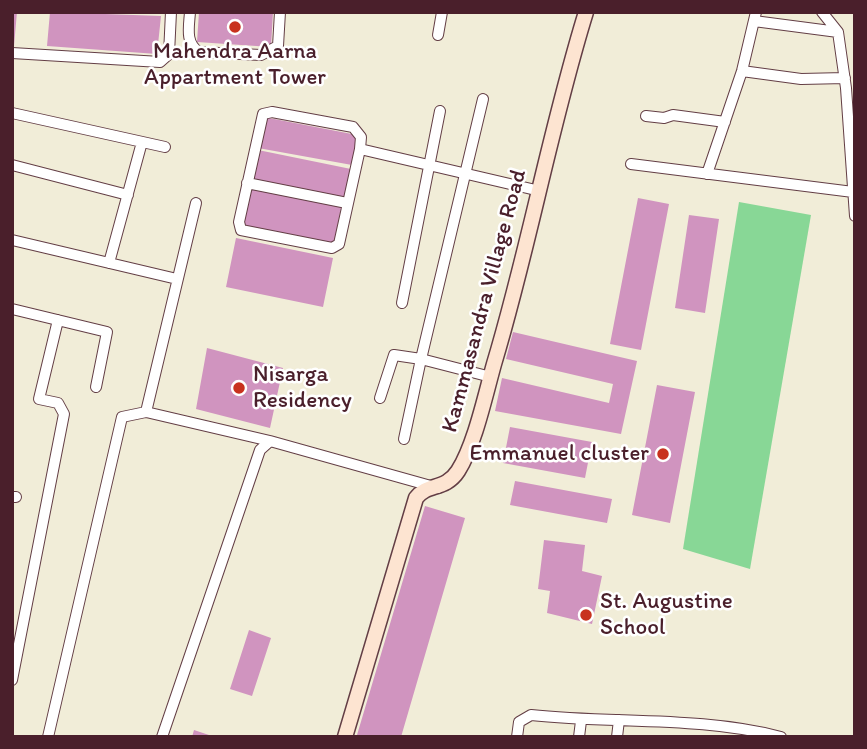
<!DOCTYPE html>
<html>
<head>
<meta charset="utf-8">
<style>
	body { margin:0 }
	#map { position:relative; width:867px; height:749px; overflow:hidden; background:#f1edd8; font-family:Itim,sans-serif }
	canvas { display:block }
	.frame { position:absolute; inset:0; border:14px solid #4a1f2b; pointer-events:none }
</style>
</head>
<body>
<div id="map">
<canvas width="867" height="749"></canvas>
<div class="frame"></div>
</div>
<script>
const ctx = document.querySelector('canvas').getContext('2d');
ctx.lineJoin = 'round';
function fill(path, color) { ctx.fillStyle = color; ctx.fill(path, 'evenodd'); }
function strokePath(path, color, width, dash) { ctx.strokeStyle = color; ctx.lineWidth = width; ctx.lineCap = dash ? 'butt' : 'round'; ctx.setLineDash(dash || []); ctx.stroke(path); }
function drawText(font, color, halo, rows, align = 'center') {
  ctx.font = font + ' Itim,sans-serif'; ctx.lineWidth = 5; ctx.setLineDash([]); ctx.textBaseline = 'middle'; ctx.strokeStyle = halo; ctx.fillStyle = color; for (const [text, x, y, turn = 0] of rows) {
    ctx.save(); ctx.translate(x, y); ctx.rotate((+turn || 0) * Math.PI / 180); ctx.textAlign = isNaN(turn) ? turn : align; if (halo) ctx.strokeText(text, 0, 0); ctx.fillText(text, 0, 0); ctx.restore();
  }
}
const green = new Path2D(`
	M739,202L811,215L750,569L683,549Z`);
const building = new Path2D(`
	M12,12H17L14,46H12Z
	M50,12L161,16L157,54L47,46Z
	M199,12H273L271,47L197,42Z
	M264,117L357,135L352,165L258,148Z
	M258,150L351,169L344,200L252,181Z
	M251,185L342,203L334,243L243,225Z
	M638,198L669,204L641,350L610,344Z
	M689,215L719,219L705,313L675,308Z
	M236,238L333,258L323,307L226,287Z
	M513,332L637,361L621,434L495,411L502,378L609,403L613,384L506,359Z
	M207,348L283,368L270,428L196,409Z
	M657,385L695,392L670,523L632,515Z
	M510,427L592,442L585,478L503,463Z
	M515,481L612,499L607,523L510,505Z
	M425,506L465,518L401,737H362L357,735Z
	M544,540L585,545L582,571L602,576L592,624L547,613L550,591L538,589Z
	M249,630L271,638L252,696L230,689Z
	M194,730L212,736V737H192Z`);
const street = new Path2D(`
	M190,12C189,27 185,43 199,52L261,55L278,46L280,12
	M822,12L838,32L846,88L855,216
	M754,21L838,32
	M438,35L442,12
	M12,53L160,62L169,54L171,12
	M742,71L801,79L845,78
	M483,99L421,359L491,377
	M12,113L165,147
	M646,116L664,118L673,115L725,122
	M360,149L361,137L353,127L272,112L263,114L239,222L241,230L332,248L339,244L360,149L540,191
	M631,164L853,192
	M12,165L128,195
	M707,174L742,71L756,12
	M247,183L347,203
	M12,240L177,279
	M109,263L142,142
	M402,303L440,111
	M12,309L107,332L96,387
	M380,398L394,355L421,359L404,439
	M146,412L196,203
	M12,497H16
	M12,680L64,414L58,403L39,399L58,320
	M48,737L122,417L146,412L270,441
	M162,737L260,450L270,441L438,488
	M517,737L519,722L531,715C613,724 700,716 781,737
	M579,737L581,721
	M617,737L619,720`);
const secondary = new Path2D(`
	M345,737L416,498C427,483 445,491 458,471C475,444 485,396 494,364C529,248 550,128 586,12`);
const markers = [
	[235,27,7,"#c8321e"],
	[239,388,7,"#c8321e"],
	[663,454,7,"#c8321e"],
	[586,615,7,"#c8321e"]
];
const poiNames = [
	["Mahendra Aarna",235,52,"center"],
	["Appartment Tower",235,78,"center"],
	["Nisarga",253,375],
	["Residency",253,401],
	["Emmanuel cluster",649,454,"right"],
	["St. Augustine",600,602],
	["School",600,628]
];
const streetNames = [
	["Kammasandra Village Road",485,301,-75]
];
fill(green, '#88d796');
fill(building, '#d094bf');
strokePath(street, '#633e45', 12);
strokePath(secondary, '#633e45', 17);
strokePath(street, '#fff', 10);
strokePath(secondary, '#fde4d1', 14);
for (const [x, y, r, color] of markers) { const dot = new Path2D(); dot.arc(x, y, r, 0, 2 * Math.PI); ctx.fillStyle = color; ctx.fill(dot); strokePath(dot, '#fff', 2.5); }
drawText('23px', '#4a1f2b', '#fff', poiNames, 'left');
drawText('23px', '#4a1f2b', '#fff', streetNames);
</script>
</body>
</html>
